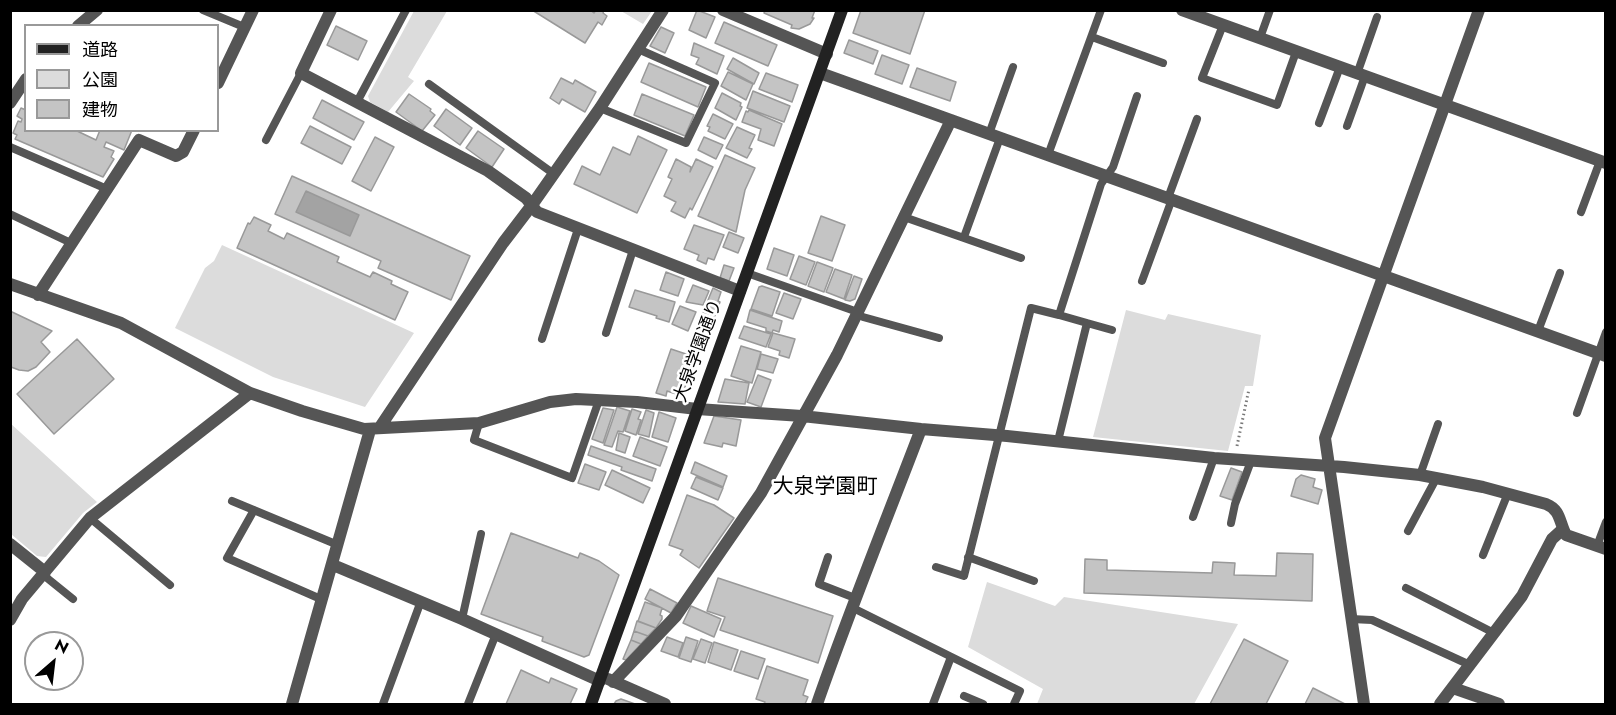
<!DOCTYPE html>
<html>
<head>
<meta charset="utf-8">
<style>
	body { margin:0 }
	#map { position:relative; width:1616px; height:715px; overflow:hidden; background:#fff; font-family:Jost,"Noto Sans JP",sans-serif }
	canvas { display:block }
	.frame { position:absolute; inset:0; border:12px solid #000; pointer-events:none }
	.legend { position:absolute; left:24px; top:24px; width:195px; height:108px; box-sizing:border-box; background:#fff; border:2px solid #999; margin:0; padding:8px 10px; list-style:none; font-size:18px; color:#000 }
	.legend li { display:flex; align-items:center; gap:12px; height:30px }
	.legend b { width:30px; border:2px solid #999 }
	.north { position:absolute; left:24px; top:631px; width:60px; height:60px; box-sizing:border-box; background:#fff; border:2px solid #999; border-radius:50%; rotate:28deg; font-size:16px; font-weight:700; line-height:24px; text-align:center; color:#000 }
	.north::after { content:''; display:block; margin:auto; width:21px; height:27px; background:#000; clip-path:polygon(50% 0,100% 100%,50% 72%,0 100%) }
</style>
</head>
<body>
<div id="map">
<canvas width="1616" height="715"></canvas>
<div class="frame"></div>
<ul class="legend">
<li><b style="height:8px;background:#222"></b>道路</li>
<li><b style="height:16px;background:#dcdcdc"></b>公園</li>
<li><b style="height:16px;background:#c4c4c4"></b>建物</li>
</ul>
<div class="north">N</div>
</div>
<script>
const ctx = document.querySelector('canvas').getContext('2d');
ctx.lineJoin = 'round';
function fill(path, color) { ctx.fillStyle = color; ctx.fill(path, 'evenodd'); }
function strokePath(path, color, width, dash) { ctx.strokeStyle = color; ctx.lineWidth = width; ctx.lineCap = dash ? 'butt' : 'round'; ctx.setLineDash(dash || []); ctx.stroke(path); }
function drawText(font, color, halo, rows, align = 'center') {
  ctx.font = font + ' Jost,"Noto Sans JP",sans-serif'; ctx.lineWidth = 5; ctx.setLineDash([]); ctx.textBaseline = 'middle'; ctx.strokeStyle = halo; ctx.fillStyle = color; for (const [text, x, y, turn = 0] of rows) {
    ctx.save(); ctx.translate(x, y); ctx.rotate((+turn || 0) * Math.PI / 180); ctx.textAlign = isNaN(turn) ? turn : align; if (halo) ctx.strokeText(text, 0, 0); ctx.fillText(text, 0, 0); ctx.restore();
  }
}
const green = new Path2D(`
	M414,11H447L408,77L414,81L388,112L370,102L368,96Z
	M621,11H652L643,24Z
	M222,245L414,333L365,407L273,377L175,328L205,268L214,261Z
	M1126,310L1165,320L1168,314L1261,335L1253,386H1245L1228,451L1093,437Z
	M10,423L97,502L83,513L46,557L37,556L11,534Z
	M987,582L1055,606L1064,597L1238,624L1194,704H1037L1043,689L968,647Z`);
const water = new Path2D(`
	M306,191L359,215L350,236L296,212Z`);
const building = new Path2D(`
	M532,10H590L594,13L596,10H604L603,13L607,16L602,25L598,22L585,43Z
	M697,10L715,17L706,38L689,30Z
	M765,10H815L812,18H814L810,24L799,29L791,28L792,25L764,13Z
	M861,10H925L910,54L853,33Z
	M724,22L777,45L768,66L715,43Z
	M336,26L367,41L358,60L327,45Z
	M661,27L674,33L665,53L650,46Z
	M849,40L878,51L873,64L844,53Z
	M694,43L724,56L717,74L696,64L699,58L691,55Z
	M882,55L909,65L902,84L875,74Z
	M733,58L759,73L754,84L727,69Z
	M649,63L706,87L698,107L641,82Z
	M917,68L956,82L950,101L910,87Z
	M728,72L753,84L746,100L721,86Z
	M766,73L798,85L792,102L759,89Z
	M561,78L573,84L575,80L596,92L585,112L562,99L559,104L550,98Z
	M753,91L790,106L784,122L747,108Z
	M722,93L741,103L740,106L742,107L736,120L715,108Z
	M409,94L431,109L430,111L435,115L422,131L396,112Z
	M642,94L694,115L685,136L634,115Z
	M322,100L364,122L354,140L313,118Z
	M21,108L26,110V130H75L96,140L100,130H132L124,150L106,142L104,147L114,151L111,157L114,159L103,177L15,139L17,135L13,133L18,121L21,122L22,119L17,116Z
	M446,109L472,128L460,145L434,126Z
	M749,110L782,124L774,146L758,140L761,129L742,122L746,111L748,112Z
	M713,114L733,124L725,139L708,131L710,127L707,126Z
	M310,126L351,147L342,164L301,143Z
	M737,127L755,135L749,148L752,149L747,158L726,148Z
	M478,131L504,149L492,167L466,148Z
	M638,136L667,150L637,213L574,184L582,166L600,175L613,147L630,155Z
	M375,137L394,147L371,191L352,181Z
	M704,137L723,145L716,159L698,150Z
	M725,155L755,168L745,190L736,232L698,216Z
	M676,159L691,167L690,172L696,159L713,167L692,210L690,208L685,218L671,211L676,202L664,196L672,179L668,177Z
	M292,176L470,256L451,300L378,268L381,261L275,214ZM306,191L359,215L350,236L296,212Z
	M821,216L845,225L832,261L808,253Z
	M254,217L271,225L268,231L284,239L287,233L339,257L337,262L370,277L373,272L392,281L391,284L408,292L395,320L237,248L248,223L250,224Z
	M694,225L724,235L714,260L708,258L706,264L697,260L699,255L684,249Z
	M729,232L744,238L738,253L723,247Z
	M774,248L794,255L787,276L767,269Z
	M799,256L815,262L806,285L790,279Z
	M817,262L833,268L824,292L808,286Z
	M724,265L734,268L729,281L720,278Z
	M835,269L852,275L844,299L826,292Z
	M666,272L684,279L678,296L660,290Z
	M854,276L862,279L855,299L850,301L845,300Z
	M693,285L709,291L703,305L686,302Z
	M762,286L780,292L772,316L751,309L759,287Z
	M713,288L721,292L718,301L720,302L715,316L703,312Z
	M635,290L675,302L669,322L656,318L657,316L629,307Z
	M784,293L801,299L793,319L776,313Z
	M680,306L696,312L688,331L672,324Z
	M750,310L782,321L779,332L773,330L772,333L766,331V328L747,322Z
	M10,311L52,331L41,342L50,352L36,367L28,371L19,370L11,367L10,369Z
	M744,326L771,334L766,347L739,338Z
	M773,333L795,339L789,358L779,355L780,351L768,347Z
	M77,339L114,379L54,434L17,394Z
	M741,346L761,352L752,383L731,376Z
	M671,349L695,357L682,396L667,391L666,396L656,393Z
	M761,354L778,359L773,373L757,369Z
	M758,375L771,380L761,407L747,402Z
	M725,379L749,383L745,404L718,402Z
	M617,407L630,411L623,432L618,431L612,447L604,445Z
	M603,408L614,410L603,443L592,439Z
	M632,409L641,412L638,419L641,420L636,435L625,431Z
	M646,410L654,413L649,437L638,434Z
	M659,412L676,418L668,442L652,437Z
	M714,416L741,420L736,446L723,443L722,447L704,443Z
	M619,433L630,437L625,453L616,450Z
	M640,437L667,447L660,466L633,456Z
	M591,446L656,469L652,481L621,470L622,467L588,455Z
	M695,462L727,476L723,487L691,473Z
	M585,464L606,472L599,490L578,483Z
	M1231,468L1242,472L1232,500L1220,496Z
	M612,470L650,488L643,503L605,485Z
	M1301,475L1315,479L1313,487L1322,490L1318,504L1291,496L1296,479Z
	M696,477L723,488L718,500L691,488Z
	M687,495L714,505L734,518L699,568L680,555L683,550L669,545Z
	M511,533L578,558L580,553L599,561L619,575L589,655L584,657L542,641L543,637L481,614Z
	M1277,553L1313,554L1312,601L1084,593L1085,559L1107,560V570L1212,573L1213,562L1235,563L1234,575L1276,576Z
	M718,578L833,616L818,663L720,630L725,617L707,611Z
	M650,589L677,603L671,613L645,599Z
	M645,602L662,608L660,615L662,616V619L656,628L638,621Z
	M691,606L721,619L714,637L683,623Z
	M637,621L656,628L648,636L634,631Z
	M634,631L648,636L641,644L631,640Z
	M667,637L683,643L678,657L661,651Z
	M686,637L698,641L691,662L679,658Z
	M701,639L712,643L705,663L693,659Z
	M1244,639L1288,661L1266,704H1210Z
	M631,640L641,644L626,660L623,659Z
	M714,642L738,650L731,670L708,662Z
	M741,651L765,659L758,679L734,671Z
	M767,666L808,680L803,695L808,697L805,704H764L765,702L756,699Z
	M521,670L549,683L551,678L577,689L570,704H506Z
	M1313,688L1345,704H1305Z
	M621,699L635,704H614L616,701Z`);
const path = new Path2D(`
	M1237,446L1249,389`);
const lane = new Path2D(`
	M203,10L244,27
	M1223,25L1202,78L1277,105L1296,52
	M1092,37L1163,63
	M1260,38L1270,10
	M1357,74L1377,17
	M429,84L554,174
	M357,102L406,10
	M600,108L686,143L715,83L638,49
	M1319,123L1340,67
	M1347,126L1365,76
	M989,134L1013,67
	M266,140L301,73
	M10,147L107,189
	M1048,155L1101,10
	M1168,198L1197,119
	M1581,212L1600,161
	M10,214L71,243
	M904,217L1021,258
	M964,237L1000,138
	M747,273L852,310L863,317L939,338
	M1142,281L1172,199
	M1087,323L1112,330
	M1538,331L1560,273
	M606,333L633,250
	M542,339L578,229
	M1577,413L1606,332
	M479,423L474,440L572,478L599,400
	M1058,441L1087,323L1059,315L1101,184L1113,167L1137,96
	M1420,475L1438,424
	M232,501L338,545
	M254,510L227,558L323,600
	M1193,517L1214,458
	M90,518L170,585
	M1231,523L1235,504L1251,461
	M1408,531L1437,477
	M1597,546L1606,522
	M1483,555L1508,493
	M828,557L819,584L855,598
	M968,557L1034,581
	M936,567L964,576L1031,308L1059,315
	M45,572L47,578L73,599
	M1406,588L1494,633
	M851,607L1020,691L1014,704
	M462,619L481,534
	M1351,619L1372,620L1470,665
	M964,696L983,704
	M383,704L421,601
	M468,704L496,634
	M933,704L951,657`);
const street = new Path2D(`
	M331,10L301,73L488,171L526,198L537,212L740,291
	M723,10L827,54
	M1182,10L1606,163
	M78,26L97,10
	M820,73L1606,356
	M218,83L253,10
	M10,103L26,79
	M10,284L121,323L250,393L302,411L364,429L479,423L550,402L576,399L637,402L697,409L802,416L921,429L1007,436L1214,458L1344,467L1420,475L1483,487L1546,504C1561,510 1559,522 1566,535L1606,549
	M38,295L139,140L176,156L183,152L194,130
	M380,427L503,243L532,205L600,108L663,10
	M10,544L45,572
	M333,565L462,619L600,681
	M10,620L22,599L90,518L250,393
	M608,679L665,704
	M613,682L676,616L761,493L837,355L951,120
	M1453,688L1499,704
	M292,704L370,430
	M817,704C849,612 886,521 921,429
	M1364,704L1325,438L1479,10
	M1440,704L1522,596L1552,539L1563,529`);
const secondary = new Path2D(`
	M591,704L842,10`);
const streetNames = [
	["大泉学園通り",699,351,-70]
];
const quarterNames = [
	["大泉学園町",825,488]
];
fill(green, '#dcdcdc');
fill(water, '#a3a3a3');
fill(building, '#c4c4c4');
strokePath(building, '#999', 1.5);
strokePath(path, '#777', 3, [1.5, 3]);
strokePath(lane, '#555', 8);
strokePath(street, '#555', 12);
strokePath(secondary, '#222', 12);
drawText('18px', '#000', '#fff', streetNames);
drawText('21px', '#000', '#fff', quarterNames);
</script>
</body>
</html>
